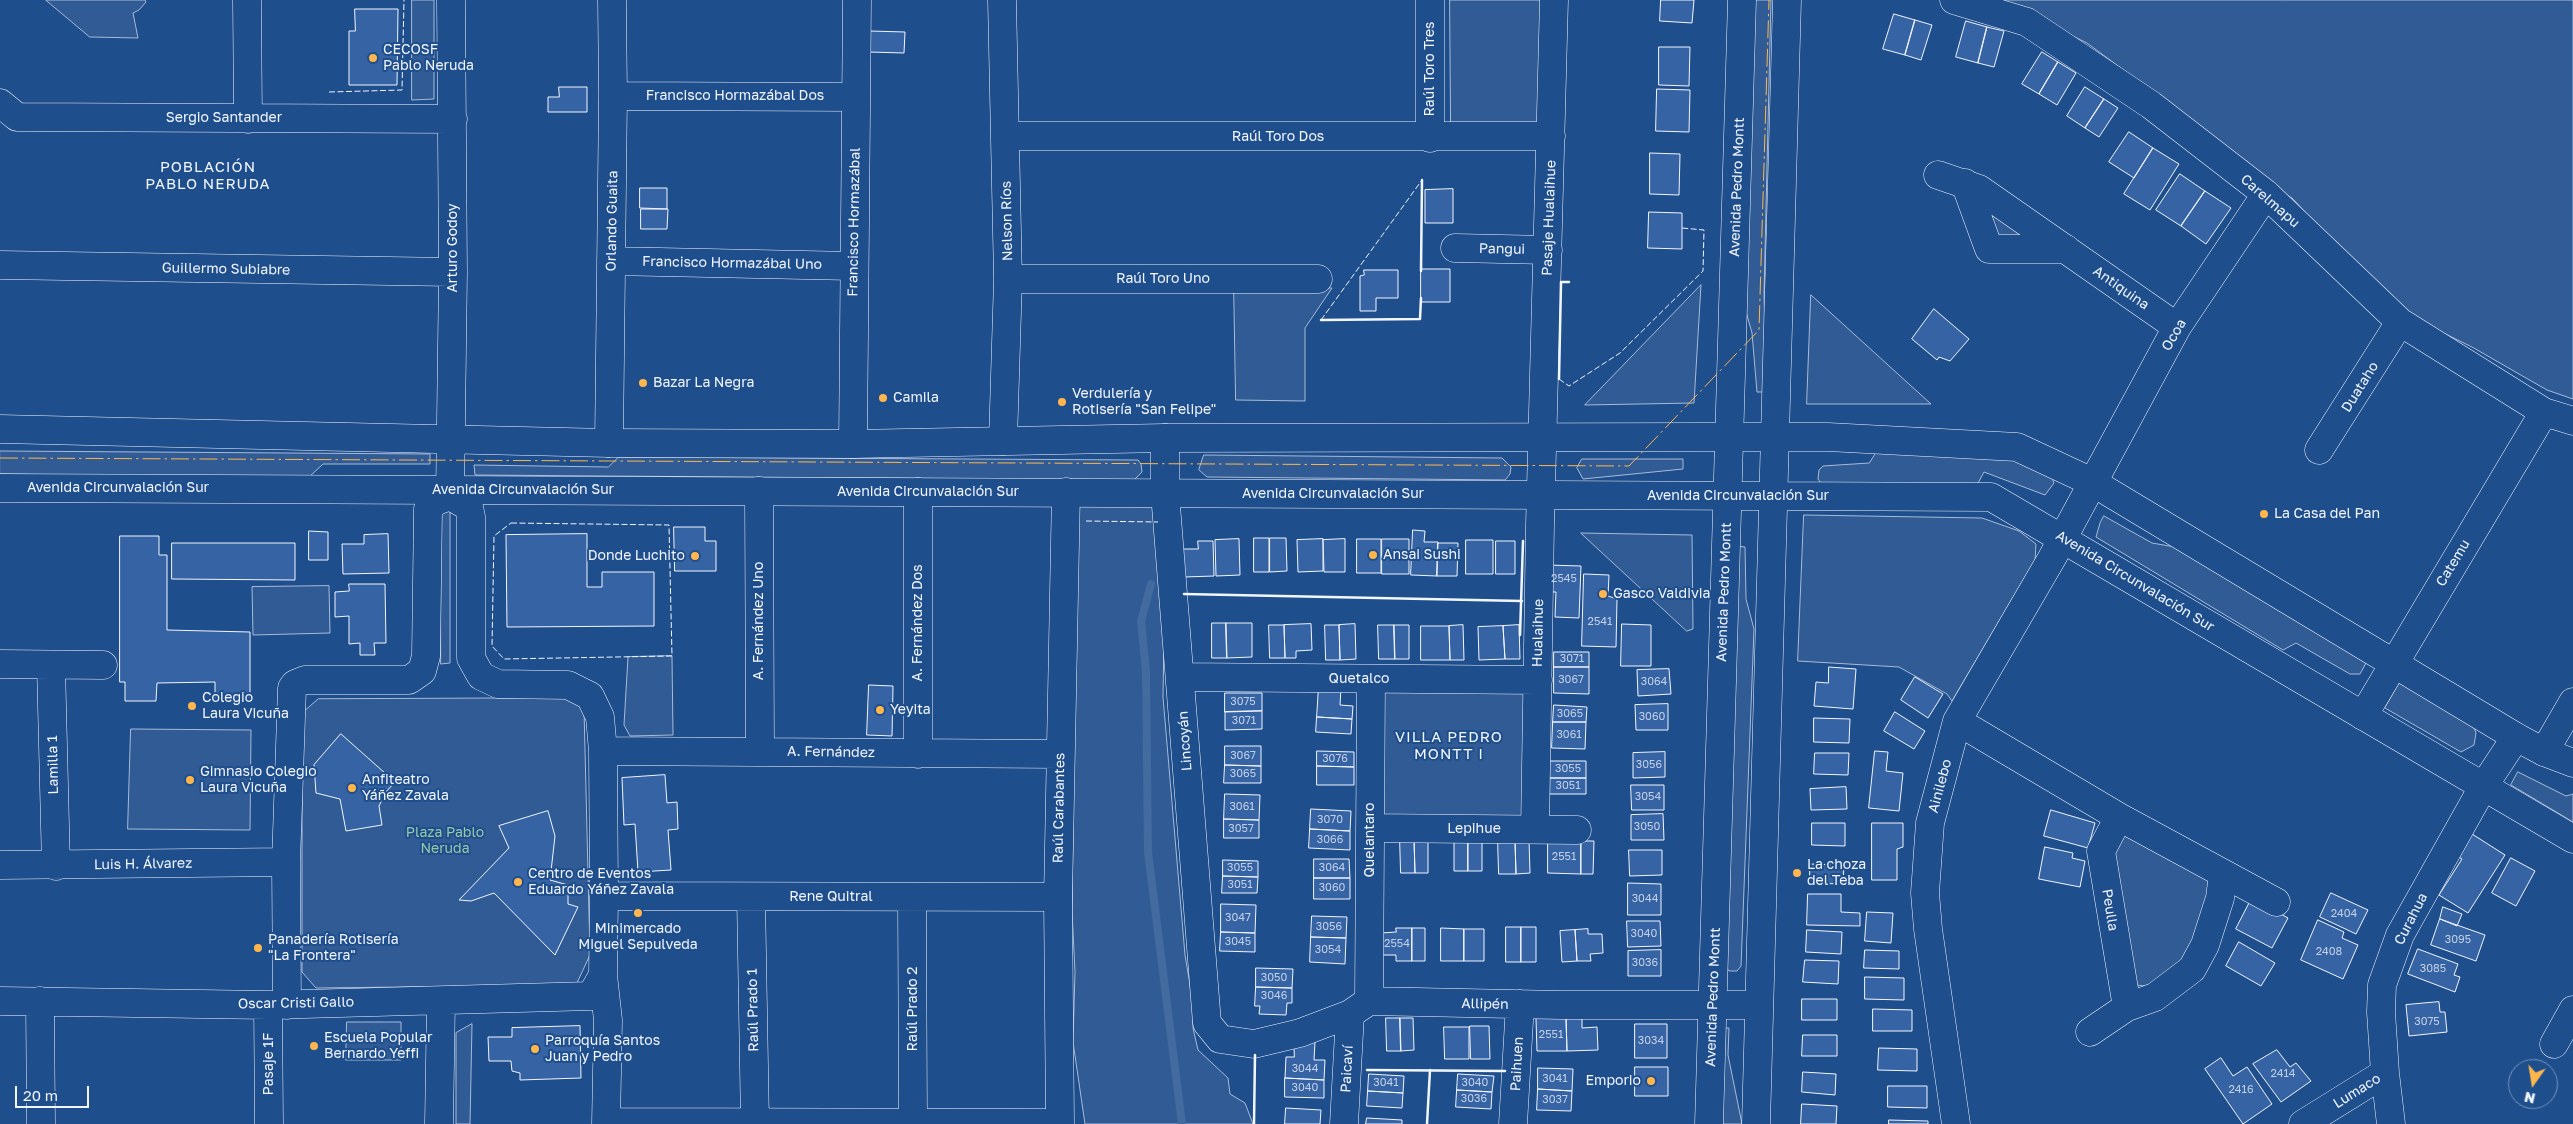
<!DOCTYPE html>
<html>
<head>
<meta charset="utf-8">
<style>
	body { margin:0 }
	#map { position:relative; width:2573px; height:1124px; overflow:hidden; background:#1f4e8c; font-family:"Golos Text",sans-serif }
	canvas { display:block }
	.north { position:absolute; left:2508px; top:1059px; width:50px; height:50px; box-sizing:border-box; background:#1f4e8c; border:1px solid #7391ba; border-radius:50%; rotate:193deg; font-size:14px; font-weight:700; line-height:20px; text-align:center; color:#f2f6ff }
	.north::after { content:''; display:block; margin:auto; width:18px; height:22px; background:#ffb74d; clip-path:polygon(50% 0,100% 100%,50% 72%,0 100%) }
	.scale { position:absolute; left:15px; top:1086px; width:74px; height:22px; box-sizing:border-box; border:2px solid #f2f6ff; border-top:0; padding-left:6px; font-size:15px; line-height:18px; white-space:nowrap; color:#f2f6ff; -webkit-text-stroke:4px #1f4e8c; paint-order:stroke }
</style>
</head>
<body>
<div id="map">
<canvas width="2573" height="1124"></canvas>
<div class="north">N</div>
<div class="scale">20 m</div>
</div>
<script>
const ctx = document.querySelector('canvas').getContext('2d');
ctx.lineJoin = 'round';
function fill(path, color) { ctx.fillStyle = color; ctx.fill(path, 'evenodd'); }
function strokePath(path, color, width, dash) { ctx.strokeStyle = color; ctx.lineWidth = width; ctx.lineCap = dash ? 'butt' : 'round'; ctx.setLineDash(dash || []); ctx.stroke(path); }
function drawText(font, color, halo, rows, align = 'center') {
  ctx.font = font + ' "Golos Text",sans-serif'; ctx.lineWidth = 4; ctx.setLineDash([]); ctx.textBaseline = 'middle'; ctx.strokeStyle = halo; ctx.fillStyle = color; for (const [text, x, y, turn = 0] of rows) {
    ctx.save(); ctx.translate(x, y); ctx.rotate((+turn || 0) * Math.PI / 180); ctx.textAlign = isNaN(turn) ? turn : align; if (halo) ctx.strokeText(text, 0, 0); ctx.fillText(text, 0, 0); ctx.restore();
  }
}
const built = new Path2D(`
	M46,0H145L146,2L139,10L133,13L138,38L90,37Z
	M412,0H434V99L412,100Z
	M1450,0H1543L1545,112L1533,127H1451Z
	M1755,0H1771L1764,293L1766,392H1757L1752,333L1741,294Z
	M1991,0H2573V399L2547,390L2472,347L2419,321L2330,239L2292,198L2276,189L2249,163L2087,43L2017,9Z
	M1977,198L2034,239L1994,241Z
	M1234,285L1332,288L1305,328V401L1236,400Z
	M1701,285L1694,403L1585,405Z
	M1811,295L1931,404H1807Z
	M0,451L430,454V464H323L308,478L0,474Z
	M1876,453L1998,454L2051,476L2054,483L2045,495L1984,472L1977,485L1825,489L1818,479L1819,470L1823,466L1869,463Z
	M1204,455L1502,458L1511,467L1510,474L1505,480L1207,477L1199,470Z
	M619,457L1138,460L1141,464L1142,472L1134,480L475,475L474,465L608,467Z
	M1582,459H1683V469L1583,479L1577,468Z
	M1159,505L1164,632L1163,697L1185,955L1193,1003V1028L1198,1050L1228,1078L1230,1094L1245,1103L1253,1124H1085L1073,1042L1075,972L1072,911L1077,506Z
	M441,508H450V663L441,664Z
	M1804,515L1982,518L2019,531L2036,544L2035,560L1952,701L1947,694L1899,667L1798,661Z
	M2104,516L2152,543L2175,547L2363,658L2366,663L2360,674H2350L2296,643L2283,650L2096,537L2100,523Z
	M1581,533L1692,535L1693,629L1687,631Z
	M1737,546L1745,547L1746,599L1754,629L1741,966L1737,971H1729L1725,965Z
	M329,586L330,633L253,635L252,587Z
	M672,656L673,735L630,736L624,725L628,657Z
	M2400,682L2473,725L2476,733L2474,745L2461,752L2385,708Z
	M1524,692V814L1516,822L1382,823L1383,693Z
	M572,698L584,709L590,955L576,985L316,988L302,972V713L318,699Z
	M131,729L251,730L250,830L128,829Z
	M2518,772L2566,796L2573,794V822L2511,785Z
	M2127,832L2211,878L2192,954L2154,987L2136,985L2111,853Z
	M347,1022H401V1060H346Z
	M472,1024L470,1124H456V1033Z
	M1723,1028H1729L1728,1055L1742,1124H1721Z`);
const stream = new Path2D(`
	M1151,584L1141,621L1146,671L1148,852L1182,1124`);
const building = new Path2D(`
	M1661,0H1694L1692,23L1660,21Z
	M355,9H398L397,85H349V31H355Z
	M1894,14L1915,20L1905,55L1883,49Z
	M1915,20L1932,25L1921,60L1905,55Z
	M1966,21L1987,27L1978,63L1956,57Z
	M1987,27L2004,31L1994,67L1978,63Z
	M870,31L905,32L904,53L869,52Z
	M1659,47H1690L1689,86L1659,85Z
	M2042,52L2058,62L2039,94L2022,84Z
	M2058,62L2076,73L2057,105L2039,94Z
	M559,87H587V112H548V97H559Z
	M2085,87L2104,99L2085,128L2067,116Z
	M1657,89L1690,90L1689,132L1656,131Z
	M2104,99L2118,108L2099,137L2085,128Z
	M2129,132L2153,148L2134,178L2109,162Z
	M2153,148L2179,164L2150,210L2124,194Z
	M1650,153L1680,154L1679,195L1650,194Z
	M2180,174L2205,191L2181,226L2156,210Z
	M640,188H667V209L640,208Z
	M1453,189V223H1425V190Z
	M2205,191L2231,208L2206,244L2181,226Z
	M641,209H668L667,229H641Z
	M1649,212L1682,213V249L1648,248Z
	M1421,269H1450V302H1421Z
	M1364,270H1398V298H1376V311H1360V276L1364,275Z
	M1934,309L1969,339L1950,361L1939,357L1937,360L1912,339Z
	M674,527H705V541H716V571H675Z
	M1413,530L1425,531L1424,542H1438L1437,576L1411,575Z
	M309,531L328,532V560H309Z
	M388,534L389,573L343,574L342,544H364V535Z
	M587,534V587H602V572H654V626L507,627L506,535Z
	M120,536H159V555H167V630L250,632V697H215V682L157,683L156,701H125V682H120Z
	M1254,538H1269V572H1254Z
	M1270,538H1286L1287,571L1270,572Z
	M1239,539L1240,575L1216,576L1215,540Z
	M1323,539V571L1298,572L1297,540Z
	M1345,539V572H1324L1323,540Z
	M1357,539H1381V573H1357Z
	M1382,539H1409V574H1382Z
	M1466,540H1493V574H1466Z
	M1198,541H1213L1214,576L1184,577L1183,549H1198Z
	M1496,541H1515V574H1496Z
	M172,543H295V580L172,579Z
	M1438,543H1458L1457,576H1437Z
	M1547,565L1581,566L1579,618L1555,617L1556,592H1547Z
	M1584,574L1609,575L1608,596L1617,599L1616,647L1582,646Z
	M349,584H385L386,643H374L375,655H360V643L349,644V616L335,617V592L349,591Z
	M1212,623H1226L1227,658H1212Z
	M1226,623H1252V657L1227,658Z
	M1311,624L1312,650L1296,651V658H1285L1284,625Z
	M1355,624L1356,659L1340,660L1339,625Z
	M1622,624L1651,625V666H1621Z
	M1269,625H1284L1285,658H1270Z
	M1325,625H1339L1340,660H1326Z
	M1378,625H1394L1395,659H1379Z
	M1394,625H1409V659H1395Z
	M1463,625L1464,660H1450L1449,626Z
	M1519,625L1520,659H1505L1503,626Z
	M1421,626H1449L1450,660H1421Z
	M1503,626L1505,659L1479,660L1478,627Z
	M1554,652H1589V667H1554Z
	M1554,667H1589V694L1554,693Z
	M1829,667L1856,669L1853,709L1814,706L1816,682L1828,683Z
	M1669,669L1671,694L1638,696L1637,670Z
	M1915,677L1943,694L1928,718L1901,700Z
	M869,685L893,686L892,736L867,735Z
	M1319,686L1341,688L1340,705L1353,706L1352,719L1317,717Z
	M1225,693H1262V711L1225,712Z
	M1668,704V730H1636L1635,705Z
	M1554,705L1587,707L1586,722H1553Z
	M1262,711V729L1225,730V712Z
	M1895,712L1925,731L1914,749L1884,731Z
	M1317,717L1352,719L1351,734L1316,732Z
	M1814,718L1850,719L1849,743L1814,742Z
	M1553,722H1586L1585,749L1552,748Z
	M341,734L395,782L385,793L379,806L382,825L346,831L340,799L316,793L314,765Z
	M1225,746H1261V766L1225,765Z
	M1317,751L1354,752V767L1317,766Z
	M1875,751L1888,752L1886,771L1903,773L1899,811L1869,808Z
	M1665,752V777L1633,778V753Z
	M1815,753H1849L1848,775L1814,774Z
	M1549,761H1586V778H1550Z
	M1225,765L1261,766V783H1224Z
	M1317,766L1354,767V785H1317Z
	M665,775L667,803L677,802L678,829L668,830L671,870L638,872L635,824L624,825L622,778Z
	M1550,778H1586V794H1550Z
	M1631,785H1664V810H1632Z
	M1846,787L1847,809L1811,810L1810,789Z
	M1225,794L1260,795L1259,820L1224,819Z
	M1311,809L1351,811L1350,831L1310,829Z
	M2051,810L2095,823L2088,848L2044,836Z
	M548,811L555,836L550,880L568,885V904L578,907L555,955L494,893L471,901L459,900L509,848L499,826Z
	M1663,814L1664,840H1631V815Z
	M1224,819L1259,820V838H1224Z
	M1812,823H1845V846L1812,845Z
	M1872,823H1903V847L1897,849V880H1872Z
	M1310,829L1350,831V850L1309,848Z
	M2472,834L2505,855L2468,913L2439,895L2462,859L2457,856Z
	M1428,838V873H1415L1414,839Z
	M1468,838V871H1454V839Z
	M1468,838H1482V871H1468Z
	M1400,839H1414L1415,873H1401Z
	M1529,840L1530,873L1516,874L1515,841Z
	M1548,840L1581,841V874L1548,873Z
	M1498,841H1515L1516,874H1499Z
	M1581,841H1594L1593,874H1581Z
	M2045,847L2073,853L2072,858L2085,861L2080,887L2039,879Z
	M1629,850H1662V875L1630,876Z
	M2511,858L2535,871L2516,906L2492,893Z
	M1314,859H1349L1350,878H1314Z
	M1223,860L1258,861V877L1223,876Z
	M1810,864L1844,865L1843,884L1810,883Z
	M1223,876L1258,877L1257,893H1222Z
	M1314,878H1350V899H1314Z
	M1628,883L1661,884V915H1628Z
	M2331,893L2368,910L2356,934L2320,917Z
	M1808,894H1841V912L1860,913V926L1807,925Z
	M2252,898L2288,918L2272,948L2236,929Z
	M1221,904L1256,905L1255,933L1221,932Z
	M2443,907L2462,914L2457,926L2440,919Z
	M1867,912L1893,913L1891,943L1865,941Z
	M1312,916L1347,917L1346,938L1311,937Z
	M2440,919L2485,935L2476,961L2431,945Z
	M2318,920L2344,932L2342,938L2358,945L2343,979L2301,960Z
	M1627,921H1660L1661,946L1628,947Z
	M1506,927H1521V962H1506Z
	M1521,927H1536V962H1521Z
	M1396,928H1412V961H1396V955H1381V933L1396,932Z
	M1412,928H1425V961H1412Z
	M1441,928L1464,929V961H1441Z
	M1464,929H1484V961H1464Z
	M1588,929V934H1602L1603,953L1590,954L1591,961H1577L1575,930Z
	M1575,930L1577,961L1562,962L1560,931Z
	M1807,930L1842,932L1841,954L1806,952Z
	M1221,932L1255,933V952L1220,951Z
	M1311,937L1346,938L1345,964L1310,962Z
	M2239,942L2275,963L2261,986L2226,966Z
	M2418,949L2458,964L2454,975L2460,977L2455,992L2408,974Z
	M1661,950V976H1628V951Z
	M1865,950L1899,951V969L1864,968Z
	M1805,960L1839,961L1838,984L1803,982Z
	M1256,968L1293,969L1292,988L1256,987Z
	M1865,977L1904,978V1000L1865,999Z
	M1256,987L1292,988V1003H1287L1286,1015L1259,1014L1260,1006H1255Z
	M1802,999H1837V1020H1802Z
	M2439,1002L2440,1012H2445L2447,1032L2409,1036L2406,1005Z
	M1873,1009L1912,1010V1031H1873Z
	M1582,1017V1028L1597,1027L1598,1050L1567,1051L1566,1018Z
	M1386,1018H1400L1401,1051H1387Z
	M1400,1018H1413L1414,1050L1401,1051Z
	M1566,1018L1567,1051H1537L1536,1019Z
	M1635,1024H1667V1058H1635Z
	M580,1026L581,1078L520,1080V1073L512,1071L511,1061H489L488,1037H512V1028Z
	M1470,1026H1489L1490,1059H1471Z
	M1444,1027H1469V1059H1445Z
	M1803,1035H1837V1056H1802Z
	M1294,1041L1315,1042L1314,1060H1325L1324,1080L1285,1078L1286,1057H1294Z
	M1879,1048L1917,1049V1071L1878,1070Z
	M2277,1050L2290,1067L2296,1063L2311,1081L2281,1102L2253,1064Z
	M2221,1058L2233,1076L2247,1067L2272,1104L2243,1124L2205,1069Z
	M1635,1067H1668V1096H1635Z
	M1538,1068L1573,1069L1572,1091L1538,1089Z
	M1803,1072L1836,1074L1835,1095L1802,1092Z
	M1369,1074L1404,1076L1403,1093L1368,1091Z
	M1458,1074L1494,1076L1492,1092L1457,1090Z
	M1285,1078L1324,1080V1098L1285,1097Z
	M1888,1086H1927V1108L1888,1107Z
	M1538,1089L1572,1091L1571,1111L1537,1110Z
	M1457,1090L1492,1092L1491,1109L1456,1107Z
	M1368,1091L1403,1093L1402,1108L1367,1106Z
	M1802,1104L1837,1106L1836,1124H1801Z
	M1286,1108L1321,1110L1320,1124H1285Z
	M1367,1118L1402,1120V1124H1366Z
	M1889,1120L1928,1121V1124H1889Z`);
const minor = new Path2D(`
	M247,0L248,119
	M1002,0L1008,279L1003,441
	M1430,0V138
	M1954,0L2027,22L2151,105L2266,194L2400,322L2544,412L2573,421
	M613,96L856,97
	M0,103L17,117L453,119
	M1005,136H1551
	M1938,175L1979,189L2177,327
	M1965,183L1989,249H2066
	M1455,248L1548,250
	M611,261L853,266
	M0,265L453,272
	M1008,279H1318
	M1165,438V493L1207,1023L1220,1039L1254,1044L1300,1033L1350,1014L1369,1001L1561,1005H1758
	M609,443L613,96L612,0
	M853,444L857,0
	M2319,450L2400,322
	M759,491L760,751
	M918,492V754
	M450,496L453,272L451,0
	M0,664L103,665
	M51,665L56,866
	M1180,677L1538,680
	M2363,716L2544,412
	M1957,721L2119,817L2276,902
	M603,751L1060,754
	M2544,752L2573,702
	M2119,817L2101,851L2127,1007
	M1370,828L1577,830
	M1535,829L1540,525L1554,0
	M0,865L286,862
	M604,896L1058,897
	M751,897L755,1123
	M912,897L913,1122
	M603,975L608,1020L606,1124
	M0,1001L268,1005L591,996L603,975L604,896L603,751L600,717L590,696L568,685L498,684L481,676L471,658V517L469,507L450,496
	M40,1001L41,1124
	M1369,1001L1371,679
	M268,1005L269,1124
	M287,1005L286,862L292,688L295,684L305,680H409L422,671L426,656L428,509L436,501L450,496
	M2090,1032L2127,1007L2155,997L2192,969L2205,945L2220,898L2223,874
	M2554,1044L2573,1010
	M607,1122L1060,1123
	M439,1124L441,1001
	M1060,1124L1058,897L1066,492
	M1344,1124L1350,1014
	M1513,1124L1520,1004
	M1956,1124L1928,929L1925,893L1930,823L1957,721L2052,558L2177,327L2266,194
	M2303,1124L2385,1073
	M2391,1124L2385,1073L2381,1012L2382,985L2400,935L2483,787L2516,737`);
const major = new Path2D(`
	M0,429L609,443L853,444L1165,438L1700,437H1828L2017,447L2092,482L2516,737L2544,752L2573,763
	M0,488L1991,497L2573,839
	M1709,1124L1742,0
	M1756,1124L1787,0`);
const fence = new Path2D(`
	M329,92L402,90L404,0
	M1321,320L1422,180
	M1559,379L1569,386L1620,353L1703,271L1704,230L1682,228
	M1086,521L1158,522
	M511,523L669,525L672,656L504,659L492,646L494,536Z`);
const wall = new Path2D(`
	M1421,271L1422,180
	M1321,320L1420,319L1421,298
	M1559,379L1561,282H1569
	M1184,594L1522,601
	M1520,635L1523,541
	M1367,1070L1505,1071
	M1254,1124L1255,1055
	M1427,1124L1430,1070`);
const power = new Path2D(`
	M0,458L1629,466L1759,330L1769,0`);
const markers = [
	[373,58,5,"#ffb74d"],
	[643,383,5,"#ffb74d"],
	[883,398,5,"#ffb74d"],
	[1062,402,5,"#ffb74d"],
	[2264,514,5,"#ffb74d"],
	[1373,555,5,"#ffb74d"],
	[695,556,5,"#ffb74d"],
	[1603,594,5,"#ffb74d"],
	[192,706,5,"#ffb74d"],
	[880,710,5,"#ffb74d"],
	[190,780,5,"#ffb74d"],
	[352,788,5,"#ffb74d"],
	[1797,873,5,"#ffb74d"],
	[518,882,5,"#ffb74d"],
	[638,913,5,"#ffb74d"],
	[258,948,5,"#ffb74d"],
	[314,1046,5,"#ffb74d"],
	[535,1049,5,"#ffb74d"],
	[1651,1081,5,"#ffb74d"]
];
const numberNames = [
	["2545",1564,579],
	["2541",1600,622],
	["3071",1572,659],
	["3067",1571,680],
	["3064",1654,682],
	["3075",1243,702],
	["3065",1570,714],
	["3060",1652,717],
	["3071",1244,721],
	["3061",1569,735],
	["3067",1243,756],
	["3076",1335,759],
	["3056",1649,765],
	["3055",1568,769],
	["3065",1243,774],
	["3051",1568,786],
	["3054",1648,797],
	["3061",1242,807],
	["3070",1330,820],
	["3050",1647,827],
	["3057",1241,829],
	["3066",1330,840],
	["2551",1564,857],
	["3055",1240,868],
	["3064",1332,868],
	["3051",1240,885],
	["3060",1332,888],
	["3044",1645,899],
	["2404",2344,914],
	["3047",1238,918],
	["3056",1329,927],
	["3040",1644,934],
	["3095",2458,940],
	["3045",1238,942],
	["2554",1397,944],
	["3054",1328,950],
	["2408",2329,952],
	["3036",1645,963],
	["3085",2433,969],
	["3050",1274,978],
	["3046",1274,996],
	["3075",2427,1022],
	["2551",1551,1035],
	["3034",1651,1041],
	["3044",1305,1069],
	["2414",2283,1074],
	["3041",1555,1079],
	["3041",1386,1083],
	["3040",1475,1083],
	["3040",1305,1088],
	["2416",2241,1090],
	["3036",1474,1099],
	["3037",1555,1100]
];
const poiNames = [
	["CECOSF",383,50],
	["Pablo Neruda",383,66],
	["Bazar La Negra",653,383],
	["Verdulería y",1072,394],
	["Rotisería \"San Felipe\"",1072,410],
	["Camila",893,398],
	["La Casa del Pan",2274,514],
	["Ansai Sushi",1383,555],
	["Donde Luchito",685,556,"right"],
	["Gasco Valdivia",1613,594],
	["Colegio",202,698],
	["Laura Vicuña",202,714],
	["Yeyita",890,710],
	["Gimnasio Colegio",200,772],
	["Laura Vicuña",200,788],
	["Anfiteatro",362,780],
	["Yáñez Zavala",362,796],
	["La choza",1807,865],
	["del Teba",1807,881],
	["Centro de Eventos",528,874],
	["Eduardo Yáñez Zavala",528,890],
	["Minimercado",638,929,"center"],
	["Miguel Sepulveda",638,945,"center"],
	["Panadería Rotisería",268,940],
	["\"La Frontera\"",268,956],
	["Escuela Popular",324,1038],
	["Bernardo Yeffi",324,1054],
	["Parroquía Santos",545,1041],
	["Juan y Pedro",545,1057],
	["Emporio",1641,1081,"right"]
];
const streetNames = [
	["Raúl Toro Tres",1430,69,-90],
	["Francisco Hormazábal Dos",735,96],
	["Sergio Santander",224,118],
	["Raúl Toro Dos",1278,137],
	["Avenida Pedro Montt",1737,187,-88],
	["Carelmapu",2270,201,41],
	["Pasaje Hualaihue",1549,218,-88],
	["Orlando Guaita",612,221,-89],
	["Nelson Ríos",1007,221,-91],
	["Francisco Hormazábal",854,222,-89],
	["Arturo Godoy",453,248,-90],
	["Pangui",1502,249,1],
	["Francisco Hormazábal Uno",732,263,1],
	["Guillermo Subiabre",226,269,1],
	["Raúl Toro Uno",1163,279],
	["Antiquina",2121,288,35],
	["Ocoa",2174,335,-60],
	["Duataho",2360,387,-58],
	["Avenida Circunvalación Sur",118,488],
	["Avenida Circunvalación Sur",523,490],
	["Avenida Circunvalación Sur",928,492],
	["Avenida Circunvalación Sur",1333,494],
	["Avenida Circunvalación Sur",1738,496],
	["Catemu",2453,563,-59],
	["Avenida Circunvalación Sur",2135,581,31],
	["Avenida Pedro Montt",1724,592,-88],
	["A. Fernández Uno",759,621,-90],
	["A. Fernández Dos",918,623,-90],
	["Hualaihue",1538,633,-89],
	["Quetalco",1359,679],
	["Lincoyán",1185,741,-94],
	["A. Fernández",831,752,1],
	["Lamilla 1",53,765,-91],
	["Ainilebo",1940,786,-75],
	["Raúl Carabantes",1059,808,-89],
	["Lepihue",1474,829],
	["Quelantaro",1370,840,-90],
	["Luis H. Álvarez",143,864,-1],
	["Rene Quitral",831,897],
	["Peulla",2110,910,81],
	["Curahua",2411,919,-63],
	["Avenida Pedro Montt",1713,997,-88],
	["Oscar Cristi Gallo",296,1003,-1],
	["Allipén",1485,1004,1],
	["Raúl Prado 2",913,1009,-90],
	["Raúl Prado 1",753,1010,-91],
	["Pasaje 1F",269,1064,-90],
	["Paihuen",1517,1064,-87],
	["Paicaví",1347,1069,-87],
	["Lumaco",2357,1091,-32]
];
const parkNames = [
	["Plaza Pablo",445,833],
	["Neruda",445,849]
];
const neighbourhoodNames = [
	["POBLACIÓN",208,167],
	["PABLO NERUDA",208,184],
	["VILLA PEDRO",1449,737],
	["MONTT I",1449,754]
];
fill(built, '#305b95');
strokePath(built, '#a8bbd7', 1);
strokePath(stream, '#446ba0', 8);
fill(building, '#3563a3');
strokePath(building, '#f2f6ff', 1);
strokePath(minor, '#f2f6ff', 29);
strokePath(major, '#f2f6ff', 29);
strokePath(minor, '#1f4e8c', 28);
strokePath(major, '#1f4e8c', 28);
strokePath(fence, '#f2f6ff', 1, [6, 2.5]);
strokePath(wall, '#f2f6ff', 2.5);
strokePath(power, '#ffb74d', 1, [18, 4, 2.5, 4]);
for (const [x, y, r, color] of markers) { const dot = new Path2D(); dot.arc(x, y, r, 0, 2 * Math.PI); ctx.fillStyle = color; ctx.fill(dot); strokePath(dot, '#1f4e8c', 2); }
drawText('11px', '#c3d1e8', null, numberNames);
drawText('14px', '#f2f6ff', '#1f4e8c', poiNames, 'left');
drawText('14px', '#f2f6ff', '#1f4e8c', streetNames);
drawText('14px', '#97c8a6', '#1f4e8c', parkNames);
ctx.letterSpacing = '1px';
drawText('15px', '#f2f6ff', '#1f4e8c', neighbourhoodNames);
ctx.letterSpacing = '0px';
</script>
</body>
</html>
